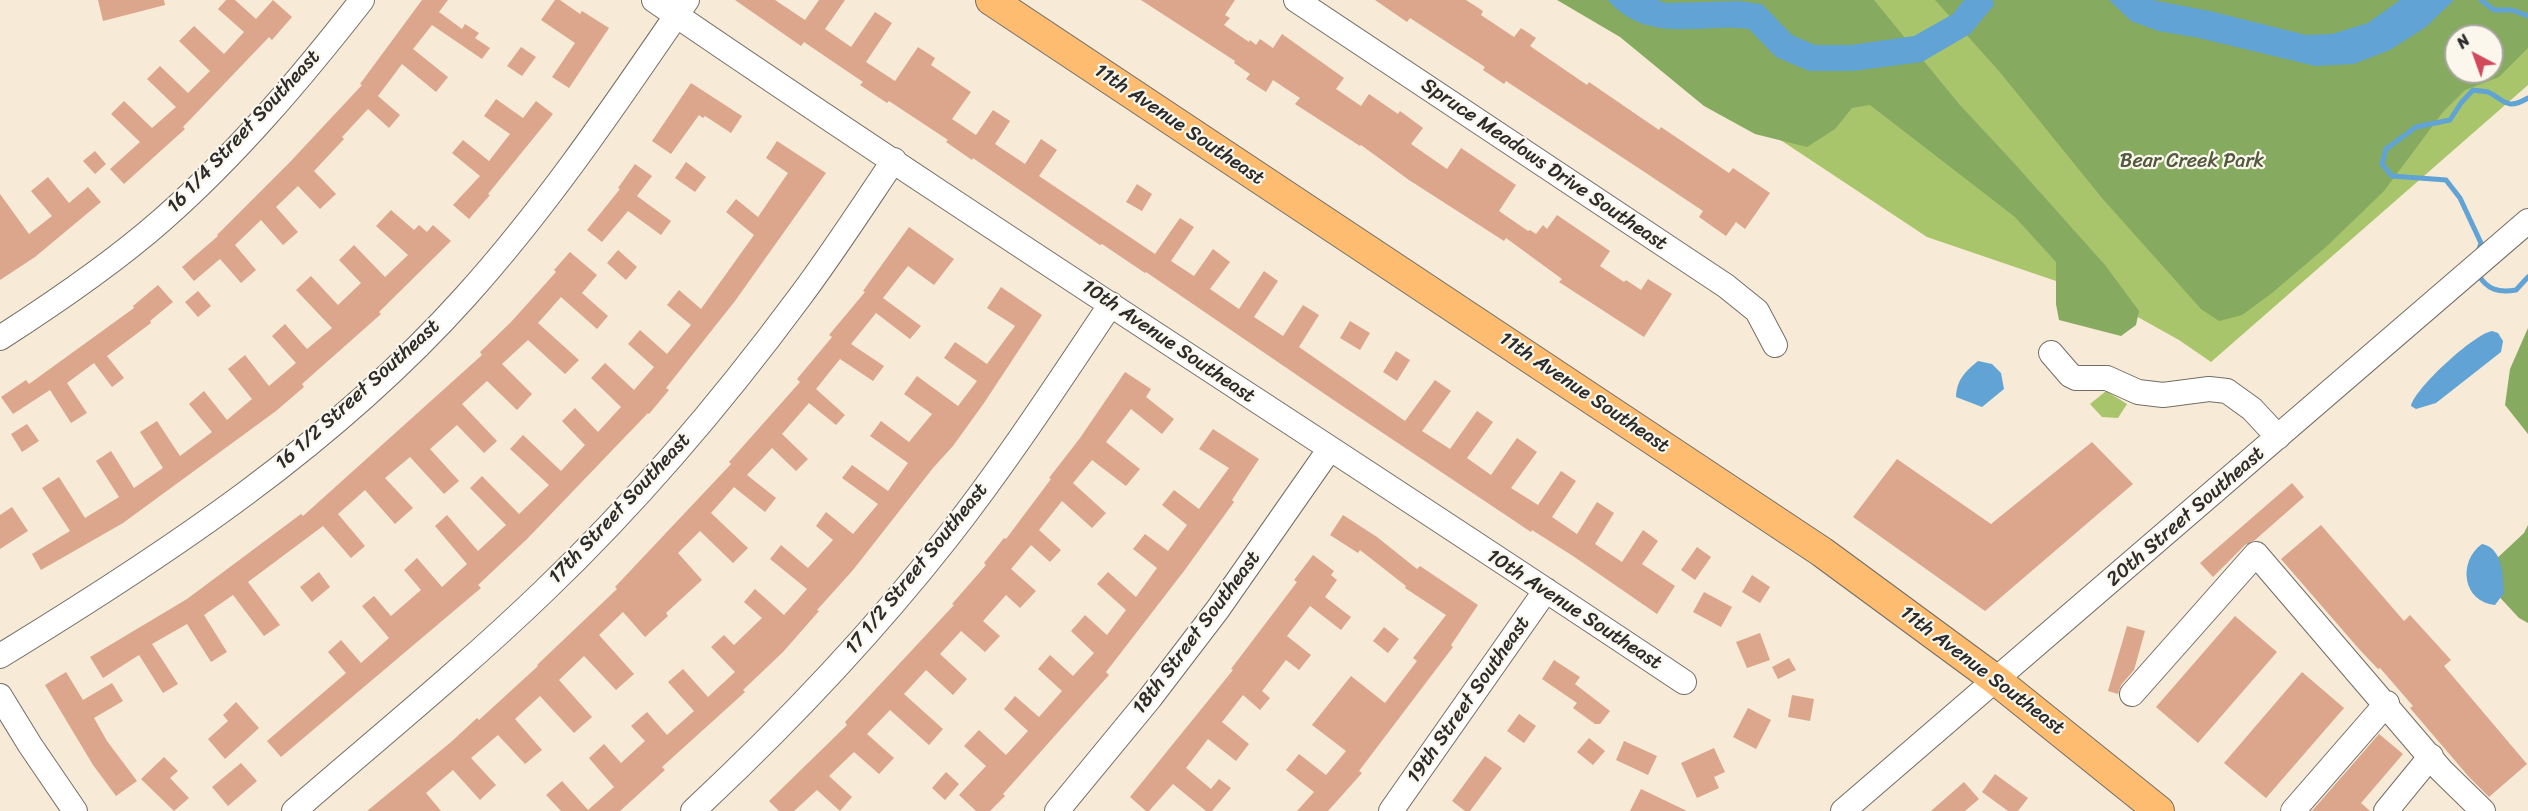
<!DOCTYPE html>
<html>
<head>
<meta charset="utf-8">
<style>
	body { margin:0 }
	#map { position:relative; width:2528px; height:811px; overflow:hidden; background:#f7ead6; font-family:Sriracha,sans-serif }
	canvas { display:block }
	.north { position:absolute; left:2444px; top:24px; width:60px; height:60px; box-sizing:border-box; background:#fbf7ec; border:2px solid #a8a59f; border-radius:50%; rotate:319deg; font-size:16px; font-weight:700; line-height:24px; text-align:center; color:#2b2b2b }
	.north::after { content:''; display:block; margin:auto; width:21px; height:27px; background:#d1495b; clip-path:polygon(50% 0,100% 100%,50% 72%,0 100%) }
</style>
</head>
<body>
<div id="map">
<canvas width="2528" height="811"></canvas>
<div class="north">N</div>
</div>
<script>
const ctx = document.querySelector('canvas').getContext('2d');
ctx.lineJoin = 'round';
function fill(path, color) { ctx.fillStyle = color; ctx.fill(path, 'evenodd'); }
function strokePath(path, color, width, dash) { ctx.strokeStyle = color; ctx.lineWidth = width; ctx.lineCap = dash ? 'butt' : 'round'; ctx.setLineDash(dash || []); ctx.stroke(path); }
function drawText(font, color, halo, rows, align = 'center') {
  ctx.font = font + ' Sriracha,sans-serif'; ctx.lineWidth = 4.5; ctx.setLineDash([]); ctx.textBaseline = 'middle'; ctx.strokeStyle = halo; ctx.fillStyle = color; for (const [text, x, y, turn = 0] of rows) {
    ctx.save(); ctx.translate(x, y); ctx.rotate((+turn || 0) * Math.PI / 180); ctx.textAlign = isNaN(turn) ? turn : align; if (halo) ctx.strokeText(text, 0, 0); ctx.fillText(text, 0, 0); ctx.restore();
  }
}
const green = new Path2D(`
	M1569,0H2528V85L2211,362L2179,340L2100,296L1927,237ZM2456,36H2492V72H2456Z
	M2106,391L2127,404L2118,418L2102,417L2090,404Z`);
const forest = new Path2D(`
	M1557,0H1874L1959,104L2013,162L2105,265L2139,311L2136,325L2121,336L2059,320L2056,304V262L2015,217L1870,105L1852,108L1835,129L1807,147L1755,134L1704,106L1620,37Z
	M1935,0H2528V48L2499,77L2465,90L2443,112L2384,191L2326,247L2272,293L2242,315L2219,321L2201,309L2102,198L1999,71ZM2456,36H2492V72H2456Z
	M2528,328V434L2505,405L2510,369Z
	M2528,525V623L2519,618L2493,590L2492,563L2524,533Z`);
const water = new Path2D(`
	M1608,0H1657L1666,3L1739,1L1762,4L1792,35L1815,45H1851L1914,36L1953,14L1964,0H1993L1994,5L1970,34L1922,62L1853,71H1809L1776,57L1749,29C1698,23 1648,45 1608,0Z
	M2109,0H2152L2210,11L2306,35L2332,34L2368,23L2400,0H2454L2426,27L2390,50L2354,64L2315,66L2199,38L2158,31L2131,21Z
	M2492,331L2498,333L2503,341L2501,352L2436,403L2416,409L2411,406C2415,388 2474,334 2492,331Z
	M1978,361L1992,364L2001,373L2004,389L1982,407L1956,397C1957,379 1965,372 1978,361Z
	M2482,544C2503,548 2503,576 2504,593L2495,605C2463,602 2457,562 2482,544Z`);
const stream = new Path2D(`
	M2481,0L2494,10H2512L2528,16
	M2478,252L2481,243L2460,198L2446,180L2392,176L2382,164L2386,149L2416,127L2450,120L2461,103L2473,90C2478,91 2484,91 2488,92C2505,100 2506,111 2528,98
	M2478,274C2487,290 2499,293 2516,290L2528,277`);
const building = new Path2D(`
	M98,0H164L165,5L103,21Z
	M226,0H235L256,19L273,0L292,17L272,40L269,37L183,127L185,129L124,184L110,169L140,142L111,114L124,101L152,128L176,107L147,79L160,66L188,93L210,71L179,41L194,26L224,54L244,32L218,9Z
	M422,0H448L439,12L462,29L465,24L479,33L475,38L490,48L482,59L432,25L413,49L448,77L436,92L402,64L378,96L400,115L389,128L368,109L342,137L344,139L314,171L336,194L320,209L298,186L276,207L298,232L283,245L261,220L235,245L256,270L241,283L220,259L194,281L182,267L218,236L217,235L290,162L362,85L360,84Z
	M555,0H560L580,14L582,11L609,28L569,88L552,77L575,43L541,20Z
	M735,0H775L805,20L819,0H845L825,29L851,47L875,12L892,23L866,62L895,81L918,47L935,58L931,65L971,92L952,119L976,135L993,110L1010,121L995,144L1025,164L1041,139L1057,150L1039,176L1155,254L1180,218L1194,227L1171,261L1194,276L1213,249L1230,262L1210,289L1239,309L1264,271L1278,281L1254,317L1283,336L1303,305L1319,315L1299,347L1405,421L1435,380L1451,391L1422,431L1450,449L1477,411L1493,422L1467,458L1491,475L1517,438L1537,452L1511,488L1538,505L1561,471L1576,481L1552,517L1577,534L1597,502L1614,513L1595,544L1622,562L1643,530L1658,541L1642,564L1675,586L1657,614L1573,556L1532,530L1531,532L1332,399L1146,272L1145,273L1102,244L1100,245L973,158L972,160L946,142L948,140L889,101L887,103L860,85L863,82L804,42L801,46Z
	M1141,0H1235L1225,15L1230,18L1224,25L1249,42L1250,40L1256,45L1260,39L1273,48L1282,34L1344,78L1336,89L1361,106L1369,94L1398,114L1400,111L1423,128L1411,144L1447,169L1461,148L1516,185L1499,211L1528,231L1530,230L1536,234L1543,225L1547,229L1557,215L1610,251L1600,266L1624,282L1626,280L1641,290L1648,279L1672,294L1644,337L1559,282L1562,279L1506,238L1504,241L1409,180L1361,145L1360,146L1295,104L1300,98L1273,80L1266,92L1246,79L1250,74L1234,63L1235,61Z
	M1375,0H1466L1483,11L1481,15L1514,37L1521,28L1536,38L1530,46L1587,85L1589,82L1659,130L1661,127L1729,173L1733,168L1770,193L1745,229L1736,222L1726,236L1699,217L1703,211L1646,173L1506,81L1504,84L1483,70L1485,67L1410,18L1407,22Z
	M521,47L536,57L522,76L507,66Z
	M691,83L742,116L731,133L705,116L703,118L699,115L671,154L652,141Z
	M496,99L523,118L536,101L553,114L488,194L490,195L469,219L453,205L480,176L452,153L463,140L489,161L510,134L484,116Z
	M777,141L826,173L735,301L666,388L669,390L649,414L648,413L527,539L478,585L481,588L281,757L267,741L346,673L328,652L341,640L361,663L389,638L362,606L374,596L391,616L421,590L404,570L417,558L442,587L467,564L435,526L447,515L478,551L506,525L470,488L482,476L519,514L549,485L510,449L523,435L561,471L585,445L562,421L575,408L598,432L621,407L591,378L605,363L634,390L654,367L628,344L640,330L667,354L691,325L667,305L679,290L701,309L754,235L726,212L736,199L758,217L788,173L766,158Z
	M95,151L106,164L95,174L83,161Z
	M686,162L706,177L695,192L675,178Z
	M635,164L652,176L637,196L671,221L661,235L628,211L602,242L587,230L620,189L618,188Z
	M48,177L69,203L88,187L101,202L35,257L0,280V194L29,234L52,216L31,191Z
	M1137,184L1152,194L1142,211L1126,202Z
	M391,210L414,230L419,225L427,232L433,225L451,241L379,312L381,314L302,384L304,387L276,411L123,523L41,570L32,554L70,531L42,488L59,477L85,518L119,497L96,461L111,451L134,488L163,468L140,432L157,421L180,456L212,432L189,404L204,391L227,420L252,399L228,369L245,355L269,386L296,363L272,336L285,324L307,349L332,328L296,290L311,276L338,305L361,283L339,260L354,245L385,277L408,255L376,226Z
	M909,227L954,259L934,285L908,266L883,298L921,326L910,339L876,313L851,344L884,366L873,381L840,359L816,389L845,415L836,425L809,403L782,434L808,459L796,471L772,448L747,475L776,498L765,512L734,487L711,513L748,548L733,563L700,531L678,553L702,580L666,613L668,616L645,637L623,612L599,635L634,674L616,690L584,656L559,680L592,717L574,733L540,696L515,719L542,750L525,764L498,735L471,758L496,785L480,800L453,770L426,793L441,811H367L451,742L477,718L479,720L538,666L537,665L617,589L615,587L731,464L729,462L800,382L797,379L832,337L829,335L865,292L863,291Z
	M618,250L637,267L626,280L607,263Z
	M570,252L597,275L582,293L608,316L597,329L561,297L538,323L579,360L565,374L528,340L502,364L532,394L517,410L487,381L462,404L497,441L484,453L457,425L430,449L459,481L444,494L410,457L385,478L413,508L395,524L365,490L338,514L365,546L351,558L323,526L248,582L280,625L264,636L233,595L204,615L227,652L211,662L187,624L152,644L178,684L163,693L139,655L103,678L90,657L187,599L301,514L303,516L482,355L480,352L511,322L556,272L554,270Z
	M158,285L173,302L150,321L151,323L107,356L124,378L112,387L94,363L67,383L87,413L71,423L50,390L13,414L1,397L26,380L29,384L134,308L133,306Z
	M1001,287L1042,315L984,403L953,446L933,468L853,570L817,610L819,611L783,652L743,690L745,692L662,767L665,770L620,811H561L546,795L562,781L588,810L614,787L589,758L604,744L621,763L645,741L631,726L647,712L667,735L694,711L668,682L683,669L708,697L735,672L711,647L724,635L734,645L762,618L744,602L755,589L784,615L807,589L770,559L781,545L808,568L833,540L816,526L826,512L853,534L878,504L842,478L852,465L888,491L908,463L870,436L881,421L909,442L932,414L904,394L917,376L958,406L977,381L944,358L955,342L987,364L1015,326L987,308Z
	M198,291L211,306L198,317L185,302Z
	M1350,321L1370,333L1360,350L1340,338Z
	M1396,351L1410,360L1397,381L1383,372Z
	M1125,372L1151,389L1146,397L1174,419L1162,434L1131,409L1106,442L1140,469L1126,486L1092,460L1073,483L1106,513L1092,528L1062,501L1039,530L1061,550L1050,562L1031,545L1011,569L1036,591L1020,608L1006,595L983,621L1000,636L985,652L961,631L940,654L967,679L953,695L926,670L904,694L943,729L929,745L890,710L867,734L894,758L879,774L854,752L829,776L852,797L840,811L817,790L794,811H779L769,801L847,725L845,722L954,605L952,604L986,565L984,563L1004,538L1006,539L1051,479L1049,478L1080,438Z
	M27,424L39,441L22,452L11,434Z
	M1213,429L1259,459L1232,500L1234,502L1184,571L1106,672L1109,675L1003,794L1005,796L990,811H976L959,795L986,766L964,746L979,730L1006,755L1028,731L1004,709L1015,696L1039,717L1062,691L1038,669L1050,655L1073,676L1094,653L1071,631L1085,615L1107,635L1126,610L1097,584L1108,572L1136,597L1157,568L1133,549L1145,534L1168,551L1187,525L1162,505L1174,490L1199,509L1229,468L1199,449Z
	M2092,442L2133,484L1985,611L1853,517L1897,459L1991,524Z
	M2292,483L2304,497L2255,540L2245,545L2213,577L2200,563Z
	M12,507L28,531L0,549V515Z
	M1343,515L1377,537L1417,569L1420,566L1478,605L1451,645L1453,647L1359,771L1362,773L1328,811H1297L1314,792L1286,770L1299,754L1326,775L1346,751L1312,725L1351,676L1385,703L1417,661L1413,658L1446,615L1405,588L1406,586L1360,550L1358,553L1330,535Z
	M2321,525L2404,621L2410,615L2451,660L2444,666L2527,764L2489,797L2469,777L2410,708L2413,706L2380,668L2378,669L2359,649L2281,559Z
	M1697,547L1711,557L1695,580L1681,570Z
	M1313,555L1334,571L1331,575L1337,580L1325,597L1351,617L1341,630L1310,606L1287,636L1311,655L1299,670L1286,660L1262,691L1270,698L1260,710L1243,695L1222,722L1249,744L1236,761L1208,739L1186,768L1211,789L1219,779L1231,788L1212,811H1206L1173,784L1149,811H1146L1130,797L1233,670L1231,669L1297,582L1294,580Z
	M319,572L330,587L312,602L300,587Z
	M1752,575L1770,587L1760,603L1742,592Z
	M1704,592L1732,607L1721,627L1693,612Z
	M2235,616L2277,652L2198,743L2156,707Z
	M2127,626L2145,631L2134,670L2121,685L2118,694L2108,691Z
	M1384,627L1399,639L1388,653L1373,641Z
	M1760,633L1770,660L1747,668L1736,642Z
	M1789,658L1796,670L1778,679L1772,667Z
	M1554,660L1580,677L1575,684L1610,711L1600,724H1595L1573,708L1577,703L1542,679Z
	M66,672L83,700L112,683L123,701L94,718L107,741L137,781L116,796L93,765L45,685Z
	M2302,672L2344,708L2266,798L2224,763Z
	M1792,695L1814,699L1810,721L1788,717Z
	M236,702L259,728L225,759L208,739L228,721L223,715Z
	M1748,708L1771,720L1756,749L1733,737Z
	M1519,714L1536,726L1524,743L1507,731Z
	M2379,734L2403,754L2361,803L2370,811H2312Z
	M1589,738L1605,751L1593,765L1577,752Z
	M1624,741L1657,756L1648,775L1616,760Z
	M1714,748L1725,772L1714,777L1719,788L1697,798L1681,763Z
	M1485,756L1502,768L1470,811H1465L1452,801Z
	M164,757L178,771L170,778L189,798L174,811L141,779Z
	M241,763L257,781L228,806L212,787Z
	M946,772L959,784L945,800L932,788Z
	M1995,774L2028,798L2018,811H2008L1982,792Z
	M1964,782L1979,799L1965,811H1931Z
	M1641,789L1687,811H1630Z`);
const minor = new Path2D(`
	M654,0C994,233 1342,453 1684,682
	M1296,0L1726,286L1757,311L1775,345
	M0,338C56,302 112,264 162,220C236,155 301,78 362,0
	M2051,353L2070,375L2076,378H2107L2138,392L2163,395L2209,389L2227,391L2252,409L2278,437
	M0,656C167,554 333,444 465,297C548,205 617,102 687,0
	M2132,694L2256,554L2441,770L2483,811
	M0,696L30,745L75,811
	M294,811C377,739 463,669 543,592C636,503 722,402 799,298C832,254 863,206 894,160
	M693,811C784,726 870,636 947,538C1006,463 1058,383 1111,304
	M1057,811L1150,698L1218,609L1329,450
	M1391,811L1546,590
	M1843,811L2528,221
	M2293,811L2387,703
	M2386,811L2431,756`);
const major = new Path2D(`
	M991,0L1822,552L1996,680L2159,811`);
const streetNames = [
	["11th Avenue Southeast",1179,125,34],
	["16 1/4 Street Southeast",244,132,-47],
	["Spruce Meadows Drive Southeast",1544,165,34],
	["10th Avenue Southeast",1168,342,34],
	["11th Avenue Southeast",1584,393,34],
	["16 1/2 Street Southeast",358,395,-42],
	["17th Street Southeast",620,509,-47],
	["20th Street Southeast",2186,517,-41],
	["17 1/2 Street Southeast",917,569,-51],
	["10th Avenue Southeast",1574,610,33],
	["18th Street Southeast",1197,633,-53],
	["11th Avenue Southeast",1982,671,37],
	["19th Street Southeast",1469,700,-55]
];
const parkNames = [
	["Bear Creek Park",2192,162]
];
fill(green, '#a9c56b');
fill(forest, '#86aa5f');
fill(water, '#60a3d4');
strokePath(stream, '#60a3d4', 5);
fill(building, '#dba68c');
strokePath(minor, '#726e67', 26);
strokePath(major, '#726e67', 32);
strokePath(minor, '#fff', 24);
strokePath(major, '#fdbc6f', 30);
drawText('20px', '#2b2b2b', '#fbf7ec', streetNames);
drawText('20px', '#51593e', '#fbf7ec', parkNames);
</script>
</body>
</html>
